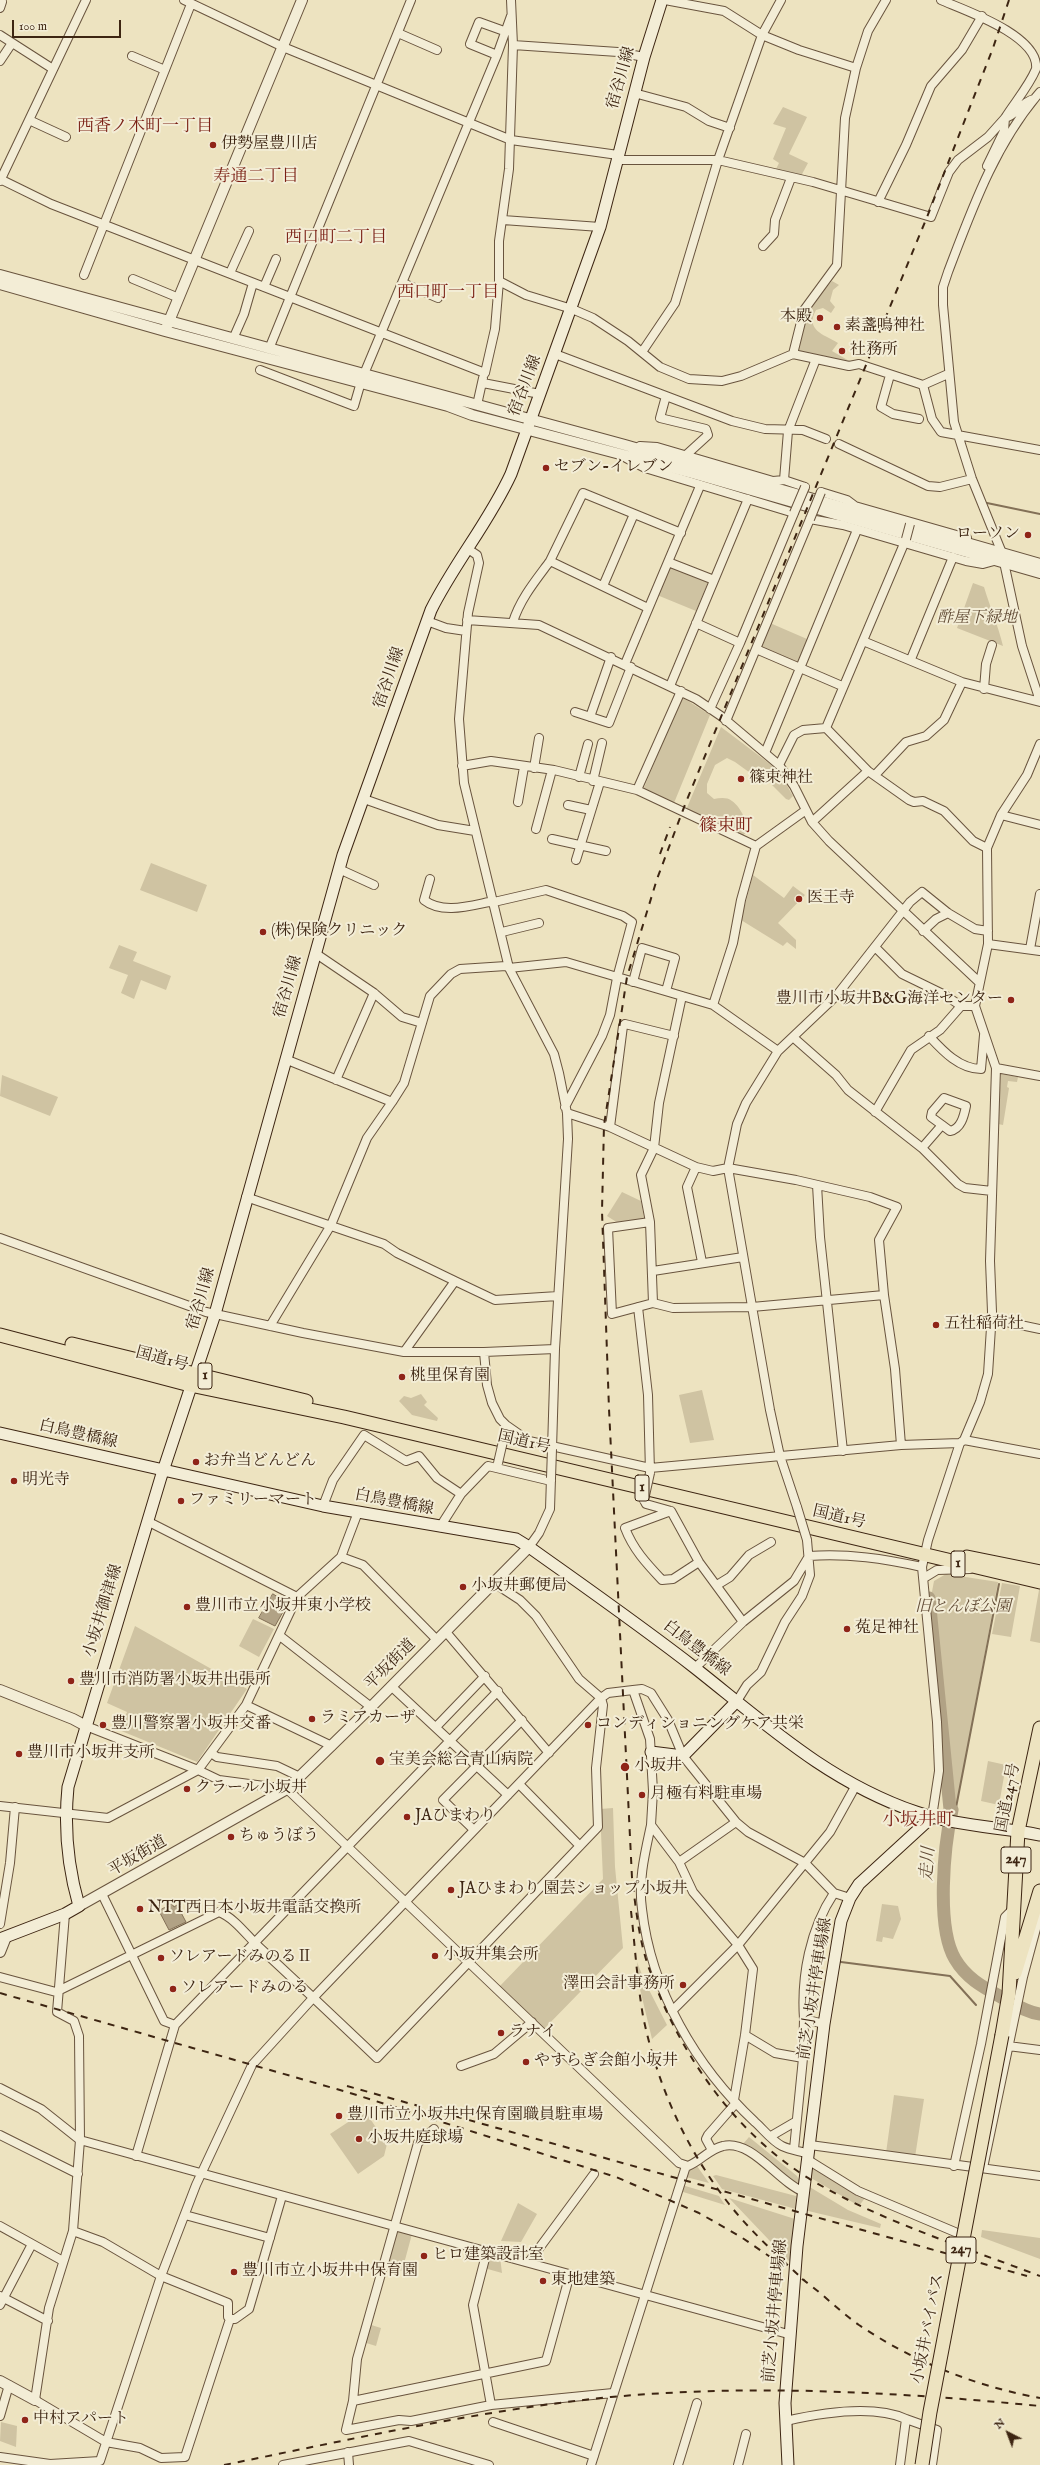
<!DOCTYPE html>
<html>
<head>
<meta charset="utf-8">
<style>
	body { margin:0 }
	#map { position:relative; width:1040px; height:2465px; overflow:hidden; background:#ede3c0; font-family:"IM FELL English",serif }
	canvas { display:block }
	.north { position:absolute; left:988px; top:2413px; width:40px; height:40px; -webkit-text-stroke:3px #f3edd6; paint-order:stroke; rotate:318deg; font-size:11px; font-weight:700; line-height:16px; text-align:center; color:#3d2512 }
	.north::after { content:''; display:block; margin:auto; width:14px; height:18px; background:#3d2512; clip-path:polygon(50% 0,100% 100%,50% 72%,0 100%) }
	.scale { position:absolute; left:12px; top:20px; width:109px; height:18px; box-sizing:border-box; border:2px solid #3d2512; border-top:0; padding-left:5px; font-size:12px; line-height:14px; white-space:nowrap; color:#3d2512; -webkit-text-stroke:3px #f3edd6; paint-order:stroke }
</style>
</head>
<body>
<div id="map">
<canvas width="1040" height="2465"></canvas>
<div class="north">N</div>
<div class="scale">100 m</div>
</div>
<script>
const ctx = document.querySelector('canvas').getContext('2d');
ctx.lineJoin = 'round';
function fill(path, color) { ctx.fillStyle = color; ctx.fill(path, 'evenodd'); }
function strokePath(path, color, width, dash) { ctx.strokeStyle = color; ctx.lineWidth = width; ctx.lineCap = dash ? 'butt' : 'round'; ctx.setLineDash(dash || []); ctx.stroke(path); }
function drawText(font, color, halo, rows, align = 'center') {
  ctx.font = font + ' "IM FELL English","Noto Serif JP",serif'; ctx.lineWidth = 4; ctx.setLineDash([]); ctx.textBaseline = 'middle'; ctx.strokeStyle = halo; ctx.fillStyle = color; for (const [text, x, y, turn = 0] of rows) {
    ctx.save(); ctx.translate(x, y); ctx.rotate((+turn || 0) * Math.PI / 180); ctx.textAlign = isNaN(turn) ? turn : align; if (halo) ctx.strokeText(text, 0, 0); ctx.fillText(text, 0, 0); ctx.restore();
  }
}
const green = new Path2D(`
	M783,107L807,117L789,154L808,163L801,176L776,169L779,163L773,159L786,128L773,124Z
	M832,281L839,285L833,290L830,301L835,307L831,313L823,308L816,310C805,330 823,334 838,343L832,351L851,362L797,351L807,310Z
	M669,565L708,582L696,611L657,595Z
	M973,583L984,587C990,607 998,625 1003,646L957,628Z
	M770,623L807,639L798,662L760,647Z
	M682,697L710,715L674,803L643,790Z
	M721,727L778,770L793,796L789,800L786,799L767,780L753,775L735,762L727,758L715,765L707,784V793L714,799C720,798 727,797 732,801C741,807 753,829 742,837L686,810Z
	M151,863L207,885L197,912L140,890Z
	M753,875L784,898L793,886L805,895L778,923L796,940V949L787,942L783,946L741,920Z
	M119,945L137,952L133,961L171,976L166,990L141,980L134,999L121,993L128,975L109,968Z
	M1001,1074L1018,1077L1017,1082L1008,1081L1007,1087L1009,1088L1003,1125L998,1124Z
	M2,1075L58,1097L50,1116L0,1096Z
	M622,1192L641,1201L644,1218L642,1220L618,1223L607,1216Z
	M702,1390L714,1440L690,1443L679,1395Z
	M421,1394L427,1402L424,1405L438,1418L437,1421L412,1415L399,1401L404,1396L411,1398Z
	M946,1574L998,1582L955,1814L952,1813L951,1809L931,1597L934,1581Z
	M1002,1583L1020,1586L1011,1637L992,1634Z
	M1039,1590H1040V1643L1030,1641Z
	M253,1619L274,1629L259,1657L239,1646Z
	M135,1626L247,1689L197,1762L119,1730L127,1712L107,1703Z
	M988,1761L1006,1765L999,1805L981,1801Z
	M613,1808L615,1867L623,1948L544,2029L499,1987L603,1879L600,1809Z
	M882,1904L898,1906L901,1919L893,1939L883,1937L882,1942L876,1941Z
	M637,1962L645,1982L667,2025L652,2039L639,1985Z
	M894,2095L924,2099L915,2157L886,2153Z
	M365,2111L387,2144L384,2156L358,2174L330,2134Z
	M749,2137L797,2176L799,2180L798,2184L743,2144Z
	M697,2166L709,2183L686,2177L687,2172Z
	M812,2167L865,2198L859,2206L811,2178Z
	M716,2175L796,2196V2209L722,2189L713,2176Z
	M682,2185L719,2196L725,2205L680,2191Z
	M808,2186L848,2210L881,2224L880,2228L804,2210Z
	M729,2198L795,2219L791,2260L789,2261Z
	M518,2203L537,2214L521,2242L501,2241Z
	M395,2230L412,2234L402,2271L385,2267Z
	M982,2230L1040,2238V2259L981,2237Z
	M488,2254L500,2257L502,2273L484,2268Z
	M368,2324L381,2328L376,2346L363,2342Z
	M1,2422L17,2426L16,2447L0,2441Z`);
const water = new Path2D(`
	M273,1594L288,1603L275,1626L259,1618Z
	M172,1904L174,1907L177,1905L186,1922L169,1930L159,1911Z`);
const stream = new Path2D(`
	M987,503L1040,514
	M954,1818L999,1584
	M841,1962L950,1976L976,2005`);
const river = new Path2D(`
	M929,1598L950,1809L952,1810C944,1846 936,1927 955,1959C966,1978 983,1987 1001,1997C1014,2004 1026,2012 1040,2014`);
const minor = new Path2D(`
	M184,0L283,47L511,140L618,155
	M665,0L724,11L762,35L799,50L856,68
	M941,0C961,9 1040,35 1036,69C1029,86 1015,102 1005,118C1016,116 1021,102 1034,99
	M0,8L2,2
	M398,33L437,50
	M0,35L53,69
	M513,45L618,52L644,57
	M497,55L470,44L479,22L504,31
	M132,56L165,70
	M0,61L12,43
	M1040,92C995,144 972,209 948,272L943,287V305L954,422L972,479L1002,553L1022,646L1040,701
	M634,93L686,107L709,121L730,128
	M29,120L66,137
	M616,160H718L813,182L931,217L949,172L958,160L988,137L1005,118
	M987,166L1004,131L1005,118
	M0,179L51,204L485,373L495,329L499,281V241L509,169L513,45L511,0
	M0,181L86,0
	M878,202L906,145L931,86L962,50L982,16
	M503,220L600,227
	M763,246L774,234L775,220L791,178
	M230,273L249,231
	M84,275L191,4
	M133,279L179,298
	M499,281L526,295L572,309L593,318L628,341L660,367L689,379L722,381L741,376L793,354L849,366L859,364L923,385L932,419L941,432L1040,450
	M403,283L438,298
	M264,287L276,259
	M233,339L244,314L253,283
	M269,349L411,0
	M642,352L675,303L718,160L762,35L781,0
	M555,354L732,421L765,429L803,430L826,439
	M793,354L804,310L837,265L845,118L856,68L868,31L886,0
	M260,370L354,406L361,382
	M364,374L497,55L511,16
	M890,375L881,407L893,414L919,419
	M483,383L540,394
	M923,385L948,374
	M666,396L660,418L706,429L708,435L685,456
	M477,405L483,378
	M839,444L928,486L940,487L972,479
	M640,446L657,447L773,481L784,480L805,487
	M626,458L645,468L794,513L740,643
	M784,480L788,431L816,359
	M821,492L847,500L855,506L967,538
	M468,549L477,555L479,563L468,613L459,719L464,783L509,968L554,1054L559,1073L567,1113L568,1139L555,1349L552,1449
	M668,562L714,580
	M603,586L634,514
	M648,608L550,561L583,493L681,533
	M467,620L539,625L696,699L721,716L779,765L794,786L812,822L829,841L979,982
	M427,621L446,628L466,631
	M513,622C520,599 536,580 550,561
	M696,623L740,643L710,709
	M863,641L962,682L1040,702
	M756,649L842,686
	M911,659L953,557
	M625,664L700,486
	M670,686L748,499
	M984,689L986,664L992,645
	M575,712L609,723L631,667
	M590,717L611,657
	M726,721L810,519L843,525L966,561L983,564L994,561
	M826,728L868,771L909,800L914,802L923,801L944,811L973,841L987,848
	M826,728L906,539
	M765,753L857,530
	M779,765L794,735L803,730L826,728
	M462,766L491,761L554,770L637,790L756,846
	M534,768L539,738
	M876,774L906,742L926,736L944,720L962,682
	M579,777L588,744
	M593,781L602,743
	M637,790L681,691
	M364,799L438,825L475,831
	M518,802L524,767
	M568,805L591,810
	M1001,815L1040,825
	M812,822L868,771
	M536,829L552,770
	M552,839L606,851
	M576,860L600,782
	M339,869L374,885
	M430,879L424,900C443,915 472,905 494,901
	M494,902L546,890L623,916L632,922L617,978L610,1015L602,1036L565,1107
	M923,931L936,919L948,913
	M502,932L539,923
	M988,944L1040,951
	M875,947L902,974L945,995L961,1006
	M1030,949L1040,894
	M315,953L374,993L402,1017L422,1023
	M633,982L642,948L675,958L666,991
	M713,1005L733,943L741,900L756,846L806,810
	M929,1036C942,1050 959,1069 981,1069L984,1035
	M794,1038L836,1075L848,1090L922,1148L958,1184L965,1188L992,1191
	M996,1068L1040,1076
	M336,1080L374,993
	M392,1102L404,1083L430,996L451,974L460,969L506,966L509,968L566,962L713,1005L778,1051
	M875,1112L911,1050L940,1030L961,1006H975
	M567,1113L610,1127L696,1167L713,1171L728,1168L796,1180L870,1197L897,1207L879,1240L884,1295
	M610,1127L623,1026L625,1024L674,1036
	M922,1148L942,1125L931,1117L932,1112L944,1098L966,1106C964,1116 961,1129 950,1131L942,1125
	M696,1167L687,1187L702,1262
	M817,1185L820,1237L843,1451
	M246,1197L384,1244L397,1253L455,1281L404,1352H484L487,1385L492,1403L500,1419L506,1425L529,1441L650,1468L901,1445L960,1443
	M650,1222L608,1228L612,1314L653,1303L673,1308L752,1307L884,1295L895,1369L901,1445
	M0,1238L206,1312L303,1333L404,1352
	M653,1271L743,1257
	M455,1281L495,1300L558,1296
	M653,1303L650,1222L641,1175L654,1148L659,1103L682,996
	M638,1307L648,1395L650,1472
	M992,1319L1040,1329
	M270,1326L331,1225L367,1138L392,1102L285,1059
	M484,1352L555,1349
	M964,1440L1040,1454
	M644,1500L646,1504L671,1511L699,1562L743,1622
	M323,1506L333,1480L364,1435L406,1461L419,1456L437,1478L461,1494
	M797,1507L780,1456L770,1410L728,1168L737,1124L746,1103L778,1051L837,995L910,902L922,892L948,913L975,929L988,931
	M671,1511L625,1528C633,1549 646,1563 662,1580L673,1579L699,1562
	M147,1521L297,1597
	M440,1527L461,1494L488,1466L551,1481
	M529,1547L539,1533L550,1509L551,1478
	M341,1557L363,1565L437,1640
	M924,1578L937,1570L970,1569
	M494,1583L520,1600L536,1616L579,1679L601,1698L608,1693L633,1690L642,1689L651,1693L668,1720L683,1756L736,1822L748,1832L805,1863L834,1893L850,1898
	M717,1585L730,1577L749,1555L771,1542
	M446,1632L549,1753
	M280,1636L371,1707
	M695,1668L743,1622L794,1581L809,1556C848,1553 885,1559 922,1567
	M391,1686L508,1795
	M633,1690L650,1739L653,1791L651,1825L679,1862L693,1892L738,1945L672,2011
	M737,1701L747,1685L761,1672L785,1622L802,1596L810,1575L807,1540
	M246,1705L332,1746
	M86,1726L198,1770L246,1705L297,1597L341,1557L358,1512
	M436,1727L485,1676
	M211,1753L217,1757L277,1766L300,1777
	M519,1784L580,1846
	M0,1806L108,1818L198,1770L219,1780L287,1789L679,2163L688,2166C701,2161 709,2149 723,2146C752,2139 778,2182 804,2192
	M932,1817L939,1771L937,1722L922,1567L928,1540L960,1443L964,1440L980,1402L988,1374L992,1312L990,1261L996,1068L975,1006L988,944L987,848L1001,815L1027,775L1040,744
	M651,1825C645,1853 638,1881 642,1909C651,1990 696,2067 755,2122C763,2129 772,2141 782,2146C790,2150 800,2151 809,2154
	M474,1830L443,1800L522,1720
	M679,1862L736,1822
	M102,1894L164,2021L175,2025
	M65,1914L57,2012L74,2021L79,2036L80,2140L73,2231L49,2308L35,2400L106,2442L140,2448L161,2458L185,2457L230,2319H235L249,2309L282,2196
	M0,1924L10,1863L15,1807
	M0,1977L56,1992L60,1990L219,1912C235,1918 247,1936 260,1948C299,1984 338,2021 377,2058L598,1827L596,1768L603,1705L601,1698L313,1998L252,2065L196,2185L161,2276L100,2461L50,2464L0,2457
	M824,2024L804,2019C801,1976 810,1929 834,1893
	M745,2035L775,2053L803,2058
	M1008,2046L1040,2050
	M461,2066L494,2054L532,2022
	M0,2088L41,2109L80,2140L788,2334
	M734,2100L745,2035L753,1969L738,1945L830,1832L855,1787
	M434,2129L418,2143L357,2359L353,2401L346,2430L399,2420L411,2421L491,2405L613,2393
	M0,2135L78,2174
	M771,2136L795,2122
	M810,2145L1040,2176
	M794,2149L803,2058L804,2019
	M712,2150L706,2139L708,2135L736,2103
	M136,2156L175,2025L498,1691
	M808,2160L858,2191L955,2232
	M954,2166L981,2044L1005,1917L1013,1909
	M983,2168L1023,1977L1040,1914
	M185,2215L270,2238
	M0,2226L63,2261
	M73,2231L103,2242L161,2276L228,2303V2317L230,2319
	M487,2251L473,2305L491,2405
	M529,2262L594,2174
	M0,2296L48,2321
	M0,2305L32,2244
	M353,2401L546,2361L570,2274
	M0,2416L9,2385
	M786,2421C821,2413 872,2404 906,2419
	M493,2422L594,2456
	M348,2452L349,2465
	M283,2465L409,2441L489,2465
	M591,2465L686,2166
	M678,2465L697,2403
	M738,2465L746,2434
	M900,2465L906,2419L937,2430L932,2465`);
const tertiary = new Path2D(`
	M0,275L625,445L1040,564
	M0,284L165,331L448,406L472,415L692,473L1040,573
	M167,326L302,0
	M0,1690L73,1719L86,1726
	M79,1906L287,1789L371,1707L529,1547
	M0,1952L6,1937
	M0,2381L35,2400`);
const secondary = new Path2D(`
	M0,1433L323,1506L516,1539L529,1547C585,1587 641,1626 695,1668C766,1724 828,1782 916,1812C956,1826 999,1827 1040,1835
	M651,1752L683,1756L737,1701
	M0,1939L65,1914L79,1906C68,1868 64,1827 68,1787L161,1477L215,1314L343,855L431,610C455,562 489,522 511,474L600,227L644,57L662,0
	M788,2465L785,2403L797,2246L824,2024L841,1921L850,1898L859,1884L932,1817`);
const trunk = new Path2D(`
	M0,1335L190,1385L344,1417L1040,1582
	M72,1344L306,1401
	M967,1557L1040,1572
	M1015,1973L1040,1891
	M1002,2035L1009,1994L1018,1831L1040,1728`);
const rail = new Path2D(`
	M1009,0L993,48L927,217L686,802L657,879L627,977L604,1125L602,1211L609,1409L632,1878C636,1909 639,1942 650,1971C680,2055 736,2135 813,2181C883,2222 964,2247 1040,2276
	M660,854L670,827
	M631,1911C635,1946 637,1981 643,2016C657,2085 686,2149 729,2204C752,2233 780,2258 806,2282
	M0,1993L347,2092L616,2177L699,2213L741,2237L782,2265
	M347,2086L1027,2276
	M802,2279C822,2293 839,2311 859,2325C914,2362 975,2386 1040,2398
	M224,2465C353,2439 481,2410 611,2397C754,2384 897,2392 1040,2406`);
const minorBridge = new Path2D(`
	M794,513L805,487
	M810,519L821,492
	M906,539L910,524
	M498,1463L504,1437
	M551,1478L552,1449
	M644,1500L650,1473
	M797,1507L807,1540`);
const trunkBridge = new Path2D(`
	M922,2465L930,2412L1002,2035`);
const markers = [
	[213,145,4,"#8f2418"],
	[820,318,4,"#8f2418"],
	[837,327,4,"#8f2418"],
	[842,351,4,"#8f2418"],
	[546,468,4,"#8f2418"],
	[1028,535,4,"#8f2418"],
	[741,779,4,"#8f2418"],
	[799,899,4,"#8f2418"],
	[263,932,4,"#8f2418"],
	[1011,1000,4,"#8f2418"],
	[936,1325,4,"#8f2418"],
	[402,1377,4,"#8f2418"],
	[196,1462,4,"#8f2418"],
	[14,1481,4,"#8f2418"],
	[181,1501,4,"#8f2418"],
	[463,1587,4,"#8f2418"],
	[187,1607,4,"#8f2418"],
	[847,1629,4,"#8f2418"],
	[71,1681,4,"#8f2418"],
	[312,1719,4,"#8f2418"],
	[103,1725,4,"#8f2418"],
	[588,1725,4,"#8f2418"],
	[19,1754,4,"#8f2418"],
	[380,1761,5,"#8f2418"],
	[625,1767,5,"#8f2418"],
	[187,1789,4,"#8f2418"],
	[642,1795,4,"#8f2418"],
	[407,1817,4,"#8f2418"],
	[231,1837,4,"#8f2418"],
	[451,1890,4,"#8f2418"],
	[140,1909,4,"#8f2418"],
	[435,1956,4,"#8f2418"],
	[161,1958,4,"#8f2418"],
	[683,1985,4,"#8f2418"],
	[173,1989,4,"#8f2418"],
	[501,2033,4,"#8f2418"],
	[526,2062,4,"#8f2418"],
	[339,2116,4,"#8f2418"],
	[359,2139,4,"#8f2418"],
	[424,2256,4,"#8f2418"],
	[234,2272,4,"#8f2418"],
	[543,2281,4,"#8f2418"],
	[25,2420,4,"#8f2418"]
];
const shields = [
	[205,1376,14],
	[642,1488,14],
	[958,1564,14],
	[1016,1860,30],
	[961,2250,30]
];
const shieldNames = [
	["1",205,1376],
	["1",642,1488],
	["1",958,1564],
	["247",1016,1860],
	["247",961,2250]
];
const streetNames = [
	["宿谷川線",622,78,-74],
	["宿谷川線",526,386,-69],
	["宿谷川線",390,678,-71],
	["宿谷川線",289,987,-74],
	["宿谷川線",202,1299,-74],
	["国道1号",162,1360,15],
	["白鳥豊橋線",78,1435,13],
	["国道1号",524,1443,13],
	["白鳥豊橋線",394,1503,11],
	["国道1号",839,1518,13],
	["小坂井御津線",104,1611,-73],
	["白鳥豊橋線",696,1649,38],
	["平坂街道",391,1665,-45],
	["国道247号",1009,1798,-79],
	["平坂街道",138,1857,-30],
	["前芝小坂井停車場線",816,1989,-81],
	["前芝小坂井停車場線",776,2311,-85],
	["小坂井バイパス",929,2329,-79]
];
const poiNames = [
	["伊勢屋豊川店",221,145],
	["本殿",812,318,"right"],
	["素盞鳴神社",845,327],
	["社務所",850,351],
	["セブン-イレブン",554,468],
	["ローソン",1020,535,"right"],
	["篠束神社",749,779],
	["医王寺",807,899],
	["(株)保険クリニック",271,932],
	["豊川市小坂井B&G海洋センター",1003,1000,"right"],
	["五社稲荷社",944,1325],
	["桃里保育園",410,1377],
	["お弁当どんどん",204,1462],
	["明光寺",22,1481],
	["ファミリーマート",189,1501],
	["小坂井郵便局",471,1587],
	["豊川市立小坂井東小学校",195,1607],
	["菟足神社",855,1629],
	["豊川市消防署小坂井出張所",79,1681],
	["ラミアカーザ",320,1719],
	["豊川警察署小坂井交番",111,1725],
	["コンディショニングケア共栄",596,1725],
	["豊川市小坂井支所",27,1754],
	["宝美会総合青山病院",389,1761],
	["小坂井",634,1767],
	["クラール小坂井",195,1789],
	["月極有料駐車場",650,1795],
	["JAひまわり",415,1817],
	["ちゅうぼう",239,1837],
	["JAひまわり 園芸ショップ小坂井",459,1890],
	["NTT西日本小坂井電話交換所",148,1909],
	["小坂井集会所",443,1956],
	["ソレアードみのるⅡ",169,1958],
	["澤田会計事務所",675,1985,"right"],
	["ソレアードみのる",181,1989],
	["ラナイ",509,2033],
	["やすらぎ会館小坂井",534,2062],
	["豊川市立小坂井中保育園職員駐車場",347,2116],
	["小坂井庭球場",367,2139],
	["ヒロ建築設計室",432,2256],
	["豊川市立小坂井中保育園",242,2272],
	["東地建築",551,2281],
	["中村アパート",33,2420]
];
const parkNames = [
	["酢屋下緑地",977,619],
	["旧とんぼ公園",963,1608]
];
const neighbourhoodNames = [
	["西香ノ木町一丁目",145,128],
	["寿通二丁目",256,178],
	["西口町二丁目",336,239],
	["西口町一丁目",448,294]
];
const waterNames = [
	["走川",929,1864,-86]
];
const quarterNames = [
	["篠束町",726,827],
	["小坂井町",918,1821]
];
fill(green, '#cfc3a2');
fill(water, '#b1a285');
strokePath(water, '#837057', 1);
strokePath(stream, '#837057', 2);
strokePath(river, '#b1a285', 13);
strokePath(minor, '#69543e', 10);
strokePath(tertiary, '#69543e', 12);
strokePath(secondary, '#3d2512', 13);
strokePath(trunk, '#3d2512', 15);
strokePath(minor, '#f3edd6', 8);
strokePath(tertiary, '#f3edd6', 10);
strokePath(secondary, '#f3edd6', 11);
strokePath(trunk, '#ede3c0', 13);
strokePath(rail, '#3d2512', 2, [7, 7]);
strokePath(minorBridge, '#69543e', 10, []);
strokePath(trunkBridge, '#3d2512', 15, []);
strokePath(minorBridge, '#f3edd6', 8);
strokePath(trunkBridge, '#ede3c0', 13);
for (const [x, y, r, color] of markers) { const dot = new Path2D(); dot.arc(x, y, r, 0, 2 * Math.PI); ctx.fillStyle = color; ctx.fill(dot); strokePath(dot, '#f3edd6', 1.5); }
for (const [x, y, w] of shields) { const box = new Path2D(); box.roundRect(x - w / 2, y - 13, w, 26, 3); ctx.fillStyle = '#f3edd6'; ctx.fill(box); strokePath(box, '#3d2512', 1); }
drawText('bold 15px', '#3d2512', null, shieldNames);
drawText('16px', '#3d2512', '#f3edd6', streetNames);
drawText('16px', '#3d2512', '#f3edd6', poiNames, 'left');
drawText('italic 16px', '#624c36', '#f3edd6', parkNames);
drawText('17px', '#7a1f14', '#f3edd6', neighbourhoodNames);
drawText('italic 17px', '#604a34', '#f3edd6', waterNames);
drawText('18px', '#7a1f14', '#f3edd6', quarterNames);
</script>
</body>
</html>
